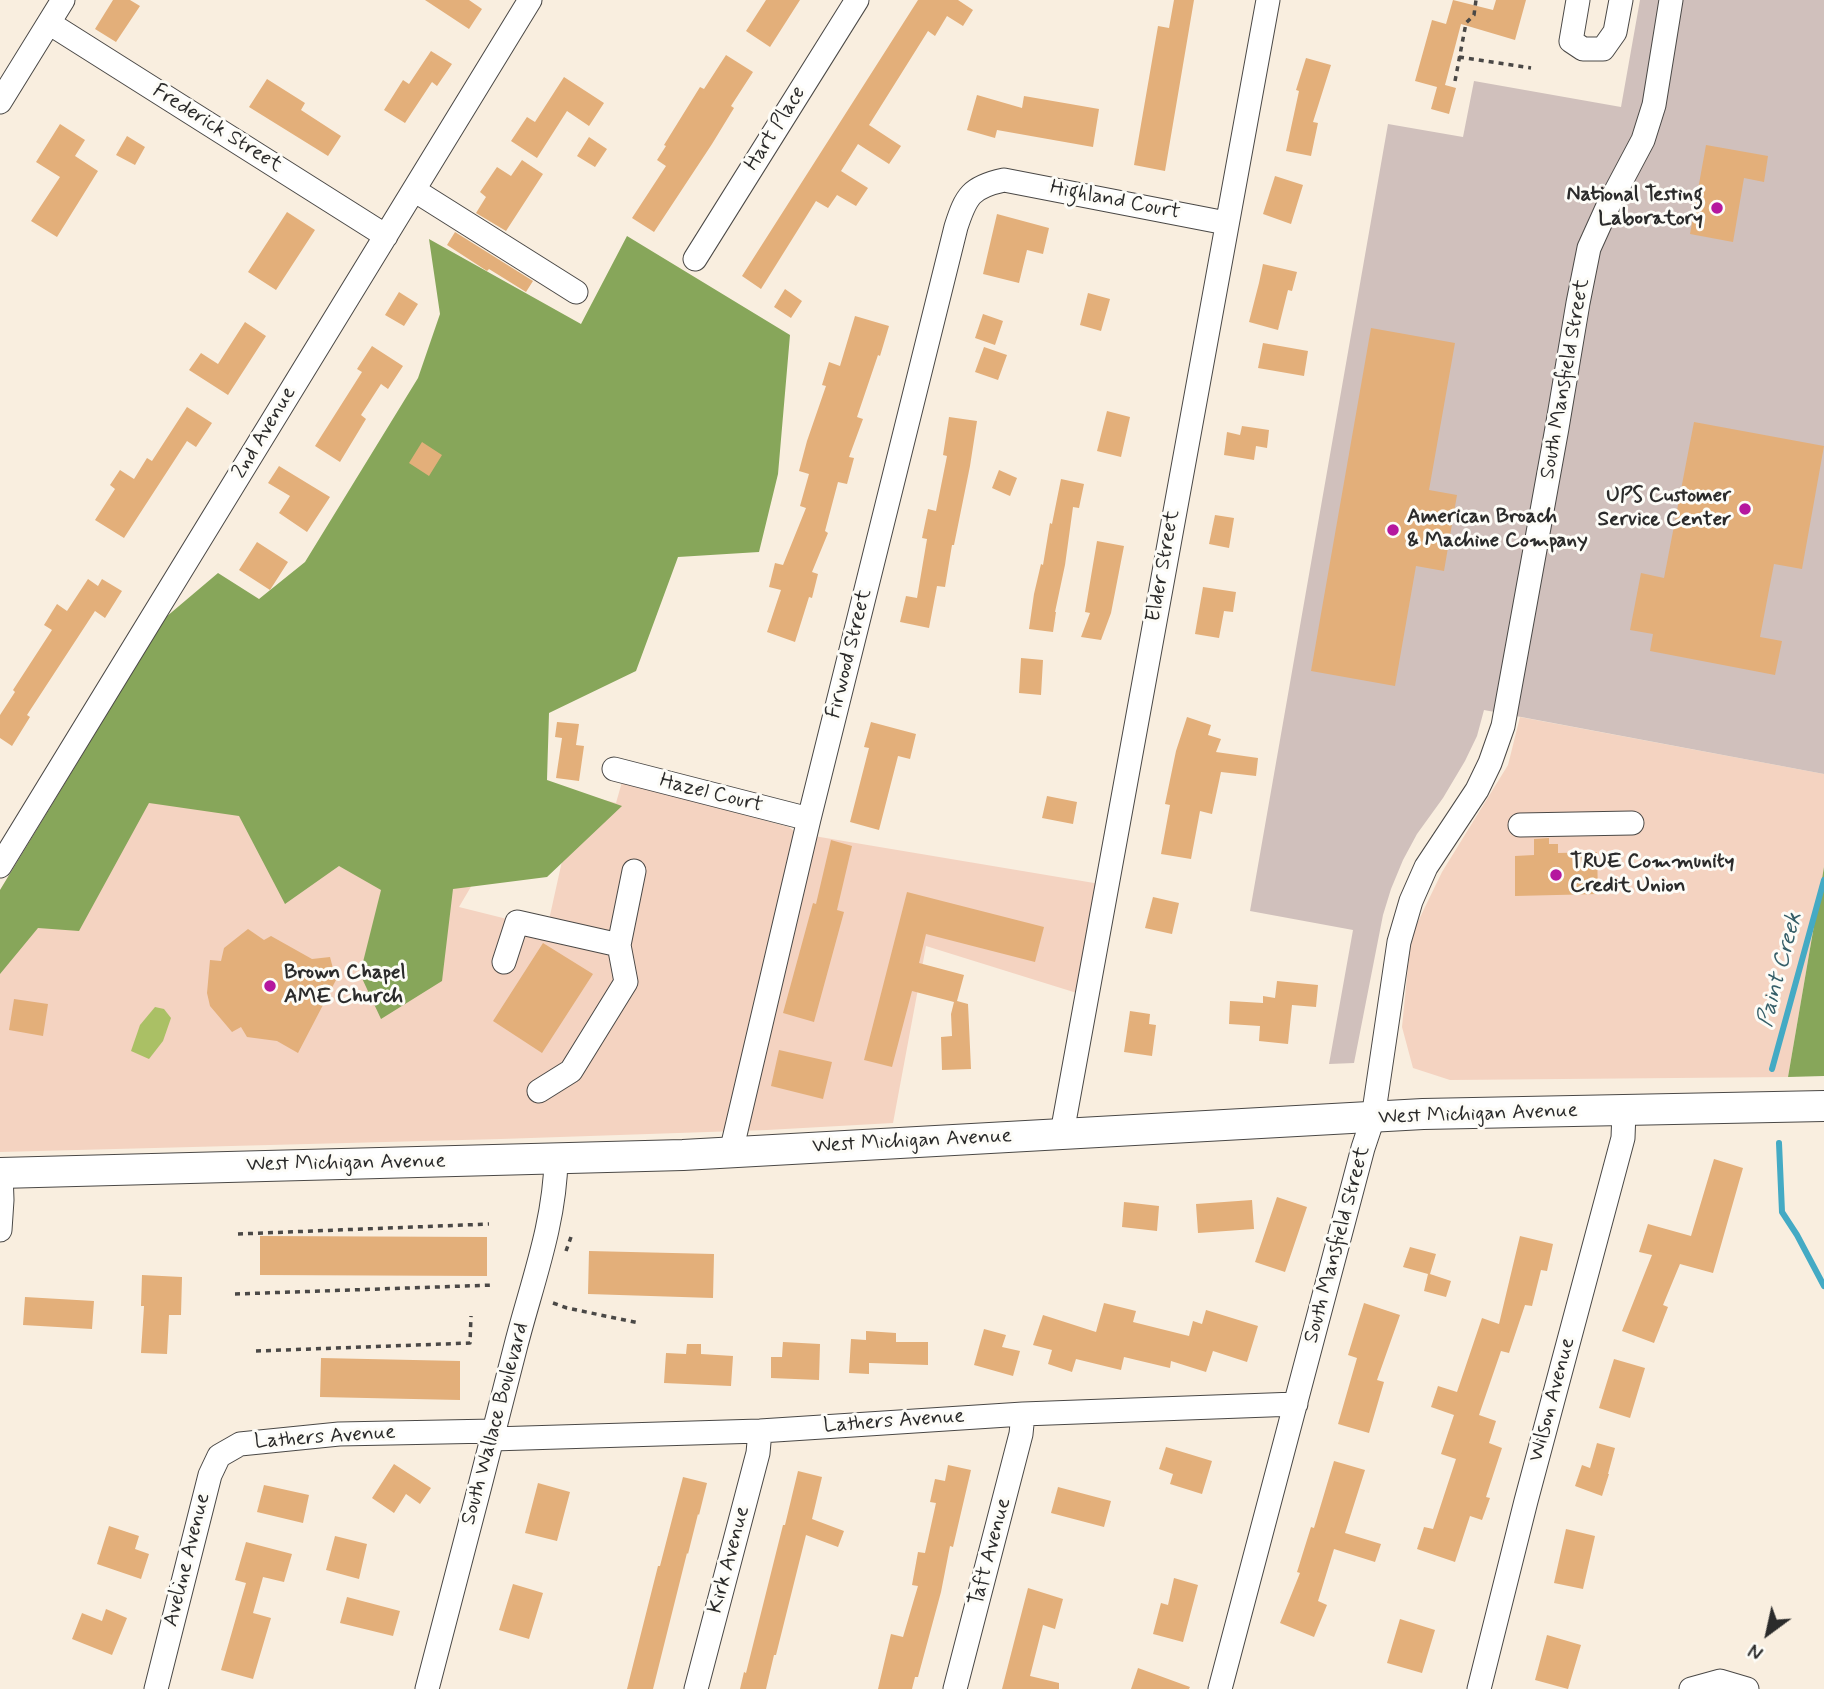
<!DOCTYPE html>
<html>
<head>
<meta charset="utf-8">
<style>
	body { margin:0 }
	#map { position:relative; width:1824px; height:1689px; overflow:hidden; background:#f9eedf; font-family:Mynerve,sans-serif }
	canvas { display:block }
	.north { position:absolute; left:1733px; top:1598px; width:70px; height:70px; -webkit-text-stroke:5px #fdfcf7; paint-order:stroke; rotate:213deg; font-size:19px; font-weight:700; line-height:28px; text-align:center; color:#2b2b2b }
	.north::after { content:''; display:block; margin:auto; width:24px; height:32px; background:#2b2b2b; clip-path:polygon(50% 0,100% 100%,50% 72%,0 100%) }
</style>
</head>
<body>
<div id="map">
<canvas width="1824" height="1689"></canvas>
<div class="north">N</div>
</div>
<script>
const ctx = document.querySelector('canvas').getContext('2d');
ctx.lineJoin = 'round';
function fill(path, color) { ctx.fillStyle = color; ctx.fill(path, 'evenodd'); }
function strokePath(path, color, width, dash) { ctx.strokeStyle = color; ctx.lineWidth = width; ctx.lineCap = dash ? 'butt' : 'round'; ctx.setLineDash(dash || []); ctx.stroke(path); }
function drawText(font, color, halo, rows, align = 'center') {
  ctx.font = font + ' Mynerve,sans-serif'; ctx.lineWidth = 6; ctx.setLineDash([]); ctx.textBaseline = 'middle'; ctx.strokeStyle = halo; ctx.fillStyle = color; for (const [text, x, y, turn = 0] of rows) {
    ctx.save(); ctx.translate(x, y); ctx.rotate((+turn || 0) * Math.PI / 180); ctx.textAlign = isNaN(turn) ? turn : align; if (halo) ctx.strokeText(text, 0, 0); ctx.fillText(text, 0, 0); ctx.restore();
  }
}
const built = new Path2D(`
	M166,617L502,834L459,907L547,929L577,793L616,803L622,782L789,827L796,833L1100,884L1080,994L926,946L893,1123L767,1130L501,1139L0,1152V890Z
	M1520,717L1824,774V867L1788,1077L1450,1080L1413,1068L1402,1027L1411,936L1442,872L1508,765Z`);
const industrial = new Path2D(`
	M1640,0H1824V774L1484,710L1477,736L1465,761L1443,798L1417,834L1403,860L1391,889L1383,915L1354,1063L1329,1064L1353,930L1250,911L1388,124L1463,137L1474,81L1621,107Z`);
const green = new Path2D(`
	M155,1007L164,1009L171,1018L163,1041L149,1059L131,1051L140,1025Z`);
const forest = new Path2D(`
	M627,236L790,335L778,474L759,552L678,557L636,671L549,713L547,780L622,806L547,877L453,889L442,981L381,1019L360,974L381,890L339,866L285,904L239,816L149,803L79,931L38,928L0,974V890L166,617L218,573L259,599L305,562L418,378L440,314L429,239L581,324Z
	M1824,867V1076L1788,1077Z`);
const stream = new Path2D(`
	M1772,1069L1824,880
	M1779,1143L1782,1212L1797,1235L1824,1286`);
const building = new Path2D(`
	M113,0H130L140,6L116,42L95,29Z
	M425,0H469L482,9L469,29Z
	M766,0H800L770,47L746,31Z
	M918,0H958L973,10L963,26L947,16L935,36L928,31L869,125L901,146L889,164L858,144L841,171L868,188L856,206L837,195L828,208L816,201L761,289L742,276Z
	M1174,0H1194L1165,171L1134,165L1158,26L1169,28Z
	M1453,0L1493,10L1496,0H1526L1515,40L1461,24L1445,85L1456,88L1449,114L1431,109L1437,87L1415,81L1432,20L1446,24Z
	M431,51L452,64L437,86L432,82L405,123L384,110L403,80L409,84Z
	M726,55L753,72L731,106L734,108L712,144L654,232L632,218L666,166L657,160L666,146L664,145L700,87L704,89Z
	M1306,58L1331,65L1313,122L1318,123L1311,156L1286,151L1299,91L1296,90Z
	M564,77L604,103L589,126L567,111L537,158L511,141L527,117L535,122Z
	M267,79L305,103L301,110L341,136L328,156L249,107Z
	M977,95L1022,108L1024,96L1099,109L1093,147L997,130L995,138L967,130Z
	M60,124L85,140L75,156L98,171L57,237L31,221L60,177L36,162Z
	M127,136L145,147L135,165L116,155Z
	M589,137L607,149L595,167L577,156Z
	M1706,145L1768,156L1764,182L1744,178L1733,242L1690,234Z
	M522,160L543,174L506,231L476,213L486,197L480,192L497,167L511,176Z
	M1275,176L1303,185L1291,224L1263,214Z
	M287,212L315,230L276,290L248,272Z
	M997,214L1049,228L1043,254L1027,250L1019,283L983,274Z
	M455,232L533,281L526,292L489,269L487,271L447,245Z
	M1263,264L1297,272L1292,291L1288,290L1278,330L1249,322L1259,283Z
	M785,289L802,301L791,318L774,307Z
	M399,292L418,304L404,326L385,315Z
	M1088,293L1110,299L1101,331L1080,325Z
	M983,314L1003,321L995,345L975,338Z
	M855,316L889,326L880,356L878,355L857,417L863,419L849,457L854,458L847,484L838,482L825,531L828,533L812,572L818,574L812,598L809,597L795,642L767,632L781,590L769,587L775,563L783,565L806,508L800,506L809,474L799,471L807,441L826,386L822,385L829,362L840,366Z
	M245,322L266,336L228,395L189,370L201,353L218,364Z
	M1371,328L1455,343L1429,490L1457,495L1444,571L1416,566L1395,686L1311,671Z
	M1263,343L1308,351L1304,376L1258,368Z
	M372,346L403,366L388,389L381,384L361,415L366,419L340,462L315,446L362,372L357,369Z
	M984,347L1007,355L998,380L975,372Z
	M187,407L212,423L196,447L187,441L124,538L95,520L115,489L110,485L120,470L134,479L147,458L152,461Z
	M1107,411L1130,417L1121,457L1097,451Z
	M949,417L977,421L970,466L954,545H952L945,587L937,586L929,628L900,622L906,596L917,598L927,539L922,538L928,509L936,511L947,456L943,455Z
	M1694,422L1824,446L1802,569L1774,564L1760,637L1782,641L1775,675L1650,651L1653,634L1630,630L1641,573L1664,578Z
	M1242,426L1269,430L1267,448L1256,446L1254,460L1224,455L1227,432L1240,435Z
	M422,442L442,455L429,476L409,463Z
	M279,466L330,497L307,532L279,513L290,496L268,483Z
	M999,470L1017,478L1010,496L992,488Z
	M1061,479L1084,484L1079,508L1073,507L1065,565L1055,612H1056L1053,632L1029,629L1034,594L1041,564L1043,565L1050,523L1052,524Z
	M1215,515L1234,518L1229,548L1209,544Z
	M1097,541L1124,546L1111,613L1101,640L1081,637L1090,613L1085,612Z
	M257,542L288,562L270,590L239,570Z
	M88,579L98,586L102,579L122,591L105,618L95,611L27,715L30,717L12,746L0,738V715L15,692L13,690L52,630L44,625L57,604L67,611Z
	M1203,587L1236,592L1233,612L1224,611L1219,638L1195,634Z
	M1021,658L1043,660L1041,695L1019,693Z
	M1187,717L1211,725L1208,735L1221,739L1216,752L1258,758L1256,776L1221,772L1212,814L1200,811L1191,859L1161,854L1170,805L1165,804L1176,751Z
	M557,722L579,724L576,745L584,746L579,781L556,778L562,738L555,737Z
	M871,722L916,734L910,759L898,756L879,830L850,822L869,748L864,747Z
	M1047,796L1077,802L1073,824L1042,818Z
	M1549,838V844H1558V853L1597,852L1598,894L1515,896V856L1534,855V839Z
	M831,840L852,846L837,910L844,912L814,1022L783,1013L813,903L816,904Z
	M907,892L1044,927L1035,962L926,934L919,963L964,975L957,1001L968,1004L971,1069L942,1070L941,1037L952,1036L951,1014L954,1002L912,991L892,1067L864,1060Z
	M1153,897L1179,903L1172,934L1145,928Z
	M248,929L264,940L271,936L312,959L330,957L336,980L298,1053L277,1041L247,1037L241,1027L232,1032L210,1006L207,993L210,960L221,961L224,948Z
	M543,943L593,974L542,1053L493,1021Z
	M1277,981L1318,985L1316,1007L1292,1005L1288,1044L1259,1041L1260,1026L1229,1024L1230,1001L1263,1003V996L1275,998Z
	M14,999L48,1004L43,1036L9,1030Z
	M1130,1011L1150,1014L1149,1024L1156,1025L1152,1056L1124,1052Z
	M779,1050L832,1062L823,1099L771,1086Z
	M1714,1159L1743,1168L1713,1273L1680,1264L1663,1305L1668,1307L1654,1343L1622,1331L1652,1255L1639,1252L1648,1224L1691,1236Z
	M1277,1197L1307,1207L1285,1272L1255,1262Z
	M1252,1200L1254,1229L1198,1233L1196,1204Z
	M1124,1202L1159,1206L1157,1231L1122,1227Z
	M260,1236L487,1237V1276L260,1275Z
	M1520,1236L1553,1244L1547,1271L1541,1270L1532,1306L1525,1305L1509,1353L1501,1351L1479,1415L1496,1421L1489,1443L1502,1448L1486,1497L1490,1498L1482,1520L1470,1516L1455,1562L1417,1549L1424,1527L1433,1529L1456,1459L1441,1454L1454,1415L1431,1407L1438,1386L1457,1392L1482,1318L1499,1324Z
	M1410,1247L1436,1254L1430,1274L1451,1281L1446,1297L1424,1291L1428,1274L1403,1267Z
	M589,1251L714,1254L713,1298L588,1294Z
	M142,1275L182,1277L181,1315H169L167,1354L141,1353L144,1306H141Z
	M25,1297L94,1301L92,1329L23,1325Z
	M1104,1303L1136,1311L1133,1322L1189,1336L1193,1321L1202,1324L1206,1310L1258,1326L1247,1362L1213,1351L1206,1372L1171,1361L1170,1368L1124,1357L1121,1370L1076,1359L1072,1372L1048,1364L1052,1350L1033,1345L1043,1315L1096,1332Z
	M1364,1303L1400,1315L1377,1380L1384,1382L1369,1433L1338,1424L1357,1358L1348,1355Z
	M984,1329L1006,1335L1002,1347L1020,1351L1013,1376L974,1365Z
	M866,1331L896,1333V1342H928V1365L869,1363V1374L849,1373L851,1339L866,1340Z
	M783,1342L820,1344L819,1380L771,1378V1357H782Z
	M687,1344H701V1354L733,1356L731,1386L664,1383L666,1353L686,1354Z
	M321,1358L460,1361V1400L320,1397Z
	M1614,1359L1645,1368L1630,1418L1599,1408Z
	M1597,1443L1615,1448L1608,1474H1609L1602,1496L1575,1486L1582,1465L1590,1468Z
	M1166,1447L1212,1461L1202,1494L1170,1484L1173,1474L1159,1469Z
	M1334,1461L1365,1470L1345,1533L1381,1544L1375,1562L1334,1549L1318,1601L1327,1605L1314,1637L1280,1623L1300,1573L1297,1572L1311,1527L1314,1528Z
	M394,1464L431,1488L420,1504L406,1494L394,1513L372,1498Z
	M948,1465L971,1470L953,1547L950,1546L941,1592L918,1677H915L912,1689H878L891,1634L903,1637L918,1586L912,1585L918,1552L925,1553L936,1503L930,1502L935,1479L945,1481Z
	M798,1471L822,1477L812,1519L844,1531L838,1547L806,1535L776,1655H774L766,1689H740L744,1672L746,1673L783,1525H785Z
	M683,1477L707,1483L699,1515L698,1514L688,1554L687,1553L653,1689H627L658,1566H660Z
	M538,1483L570,1492L557,1541L525,1533Z
	M264,1485L309,1495L303,1523L257,1512Z
	M1058,1487L1111,1501L1104,1527L1051,1513Z
	M109,1526L139,1536L135,1549L149,1554L141,1579L97,1564Z
	M1566,1529L1595,1536L1583,1589L1554,1583Z
	M335,1536L367,1544L359,1579L326,1570Z
	M246,1542L292,1554L284,1582L263,1577L253,1613L271,1618L253,1679L221,1670L246,1583L235,1580Z
	M1174,1578L1198,1585L1183,1642L1153,1634L1161,1603L1168,1605Z
	M513,1584L543,1593L529,1639L499,1630Z
	M1028,1588L1063,1599L1055,1629L1043,1625L1030,1676L1059,1683V1689H1002Z
	M347,1597L400,1611L393,1636L340,1623Z
	M106,1609L127,1618L112,1655L72,1639L82,1613L102,1621Z
	M1400,1619L1435,1630L1422,1673L1387,1663Z
	M1547,1635L1581,1645L1568,1689L1535,1680Z
	M1138,1668L1190,1687L1189,1689H1131Z`);
const path = new Path2D(`
	M1459,57L1531,68
	M1455,81L1466,23L1474,15L1476,0
	M238,1234L489,1224
	M566,1251L571,1237
	M235,1294L494,1285
	M553,1303L567,1308L639,1323
	M256,1351L470,1343L471,1316`);
const minor = new Path2D(`
	M1578,0L1571,41L1583,49H1603L1615,32L1621,0
	M49,23L386,236
	M0,102L63,0
	M414,190L576,292
	M695,259L857,0
	M614,769L809,819
	M1520,825L1632,823
	M0,866L530,0
	M619,945L634,871
	M504,962L517,922L619,945L626,982L571,1071L539,1091
	M1062,1133L1268,0
	M731,1152L809,819L956,227C966,196 971,187 1004,180L1226,223
	M0,1230L2,1200L1,1173
	M492,1439L760,1431L1023,1414L1296,1404
	M156,1689L210,1475L219,1456L240,1444L339,1434L494,1431
	M427,1689C457,1574 487,1460 516,1345C532,1283 555,1223 556,1159
	M696,1689L758,1453L760,1431
	M955,1689L1021,1434L1023,1414
	M1220,1689L1363,1148L1373,1118L1399,942L1411,901L1426,867L1477,790L1490,763L1503,726L1557,428L1578,303L1589,248L1608,206L1643,140L1654,105L1671,0
	M1479,1689L1526,1501L1623,1138L1624,1111
	M1691,1689L1720,1681L1747,1689`);
const major = new Path2D(`
	M0,1173L683,1155L1423,1114L1824,1106`);
const markers = [
	[1717,208,7,"#b5179e"],
	[1745,509,7,"#b5179e"],
	[1393,530,7,"#b5179e"],
	[1556,875,7,"#b5179e"],
	[270,986,7,"#b5179e"]
];
const streetNames = [
	["Frederick Street",217,129,32],
	["Hart Place",776,129,-58],
	["Highland Court",1115,201,11],
	["South Mansfield Street",1566,379,-80],
	["2nd Avenue",265,433,-59],
	["Elder Street",1164,566,-80],
	["Firwood Street",850,654,-76],
	["Hazel Court",711,794,14],
	["West Michigan Avenue",1478,1115,-2],
	["West Michigan Avenue",912,1142,-3],
	["West Michigan Avenue",346,1164,-1],
	["South Mansfield Street",1338,1245,-75],
	["Wilson Avenue",1553,1400,-75],
	["Lathers Avenue",894,1422,-4],
	["South Wallace Boulevard",496,1424,-75],
	["Lathers Avenue",325,1438,-4],
	["Taft Avenue",991,1552,-75],
	["Aveline Avenue",188,1560,-76],
	["Kirk Avenue",730,1560,-75]
];
const poiNames = [
	["National Testing",1703,196,"right"],
	["Laboratory",1703,220,"right"],
	["UPS Customer",1731,497,"right"],
	["Service Center",1731,521,"right"],
	["American Broach",1407,518],
	["& Machine Company",1407,542],
	["TRUE Community",1570,863],
	["Credit Union",1570,887],
	["Brown Chapel",284,974],
	["AME Church",284,998]
];
const waterNames = [
	["Paint Creek",1781,970,-75]
];
fill(built, '#f4d3c1');
fill(industrial, '#d0c0bc');
fill(green, '#aac065');
fill(forest, '#87a65a');
strokePath(stream, '#44aac4', 6);
fill(building, '#e3af7a');
strokePath(minor, '#4a4846', 25);
strokePath(major, '#4a4846', 32);
strokePath(path, '#4a4846', 3.5, [5, 5]);
strokePath(minor, '#fff', 23);
strokePath(major, '#fff', 30);
for (const [x, y, r, color] of markers) { const dot = new Path2D(); dot.arc(x, y, r, 0, 2 * Math.PI); ctx.fillStyle = color; ctx.fill(dot); strokePath(dot, '#fdfcf7', 2.5); }
drawText('21px', '#2b2b2b', '#fdfcf7', streetNames);
drawText('bold 21px', '#2b2b2b', '#fdfcf7', poiNames, 'left');
drawText('italic 23px', '#355e68', '#fdfcf7', waterNames);
</script>
</body>
</html>
